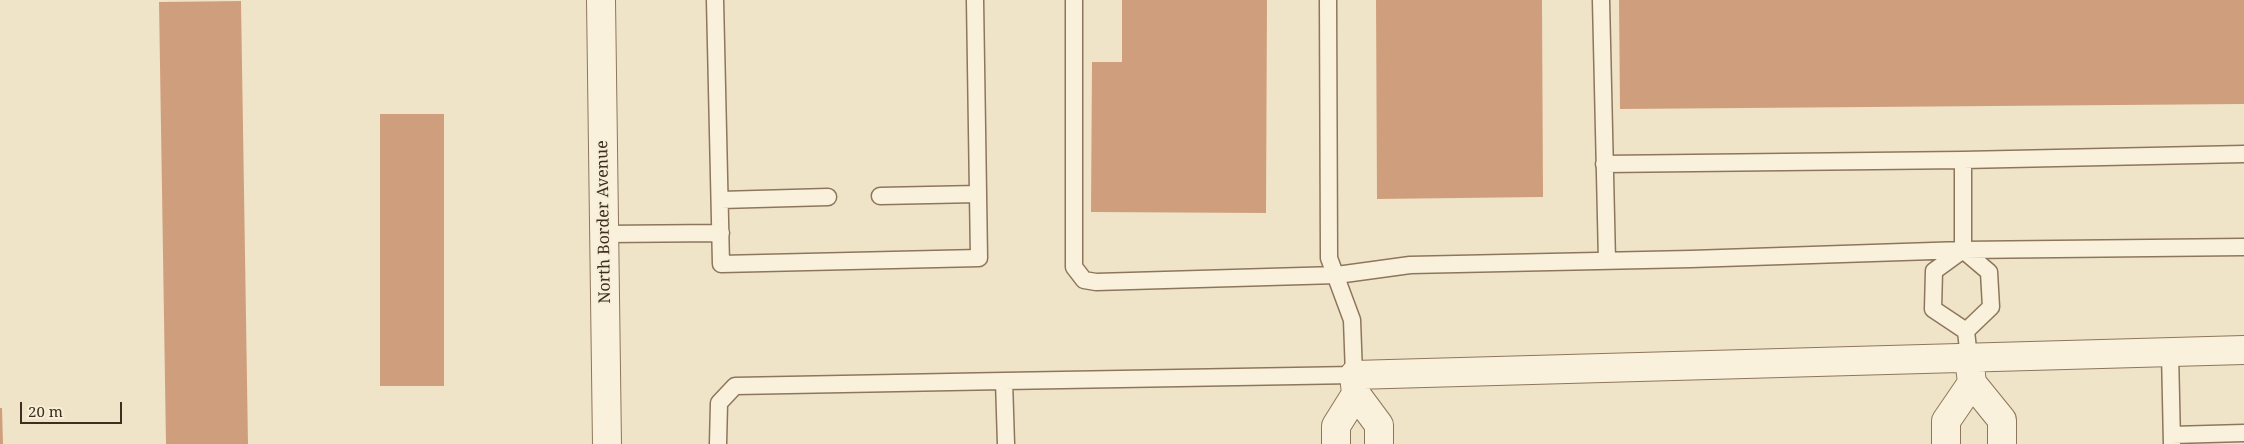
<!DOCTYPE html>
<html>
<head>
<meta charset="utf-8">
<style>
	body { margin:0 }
	#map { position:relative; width:2244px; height:444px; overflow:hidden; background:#f0e4c8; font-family:"Noto Serif",serif }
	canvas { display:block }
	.scale { position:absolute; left:20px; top:402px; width:102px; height:22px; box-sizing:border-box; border:2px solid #3d2e20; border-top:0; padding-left:6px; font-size:15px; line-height:18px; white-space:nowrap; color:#3d2e20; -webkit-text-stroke:4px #f7eed8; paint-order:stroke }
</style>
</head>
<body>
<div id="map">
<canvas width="2244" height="444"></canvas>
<div class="scale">20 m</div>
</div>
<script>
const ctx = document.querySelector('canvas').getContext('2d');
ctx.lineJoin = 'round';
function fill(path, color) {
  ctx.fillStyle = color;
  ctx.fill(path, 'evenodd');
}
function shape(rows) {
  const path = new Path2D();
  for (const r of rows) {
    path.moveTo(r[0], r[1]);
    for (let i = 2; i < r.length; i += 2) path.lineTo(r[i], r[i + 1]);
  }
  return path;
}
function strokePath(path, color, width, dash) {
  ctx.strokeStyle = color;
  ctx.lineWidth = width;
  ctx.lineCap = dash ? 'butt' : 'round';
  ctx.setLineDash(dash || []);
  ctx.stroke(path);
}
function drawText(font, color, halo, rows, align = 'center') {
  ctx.font = font + ' "Noto Serif",serif';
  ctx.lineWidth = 4;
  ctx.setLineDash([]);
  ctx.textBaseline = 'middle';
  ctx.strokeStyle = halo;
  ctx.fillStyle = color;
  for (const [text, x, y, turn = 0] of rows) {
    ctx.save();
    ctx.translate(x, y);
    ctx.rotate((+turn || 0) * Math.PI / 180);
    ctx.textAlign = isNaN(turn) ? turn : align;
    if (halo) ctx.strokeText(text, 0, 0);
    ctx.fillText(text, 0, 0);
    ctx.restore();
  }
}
const building = shape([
	[1122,0,1267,0,1266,213,1091,212,1092,62,1122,62],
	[1376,0,1542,0,1543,197,1377,199],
	[1619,0,2244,0,2244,104,1620,109],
	[241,1,248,444,166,444,159,2],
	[380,114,444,114,444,386,380,386],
	[0,408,2,408,3,444,0,444]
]);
const service = shape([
	[715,0,721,264,979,258,975,0],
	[1074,0,1074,267,1084,280,1096,282,1337,275,1410,265,1691,259,1963,250,2244,247],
	[1601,0,1607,261],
	[1963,160,1963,250],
	[1604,164,1963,160,2244,154],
	[880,196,978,194],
	[721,200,828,197],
	[604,234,721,233],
	[1963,250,1934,271,1933,309,1966,331,1969,358],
	[1963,250,1989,272,1991,307,1966,331],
	[2170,352,2172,444],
	[1004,381,1354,375,1352,320,1329,258,1328,0],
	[2172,435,2244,433],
	[718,444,719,403,735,386,1004,381,1006,444]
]);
const minor = shape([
	[1969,358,1972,383,2002,420,2002,444],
	[1336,444,1336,426,1356,394],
	[1379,444,1379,425,1356,394,1354,375,2244,350],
	[1946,444,1946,421,1972,383]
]);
const tertiary = shape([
	[601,0,607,444]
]);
const streetNames = [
	["North Border Avenue",604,222,-91]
];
fill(building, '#cf9f7d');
strokePath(service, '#8d765c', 19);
strokePath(minor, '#8d765c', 30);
strokePath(tertiary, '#8d765c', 30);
strokePath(service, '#faf1dc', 16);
strokePath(minor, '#faf1dc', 28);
strokePath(tertiary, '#faf1dc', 28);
drawText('16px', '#3d2e20', '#f7eed8', streetNames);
</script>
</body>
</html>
